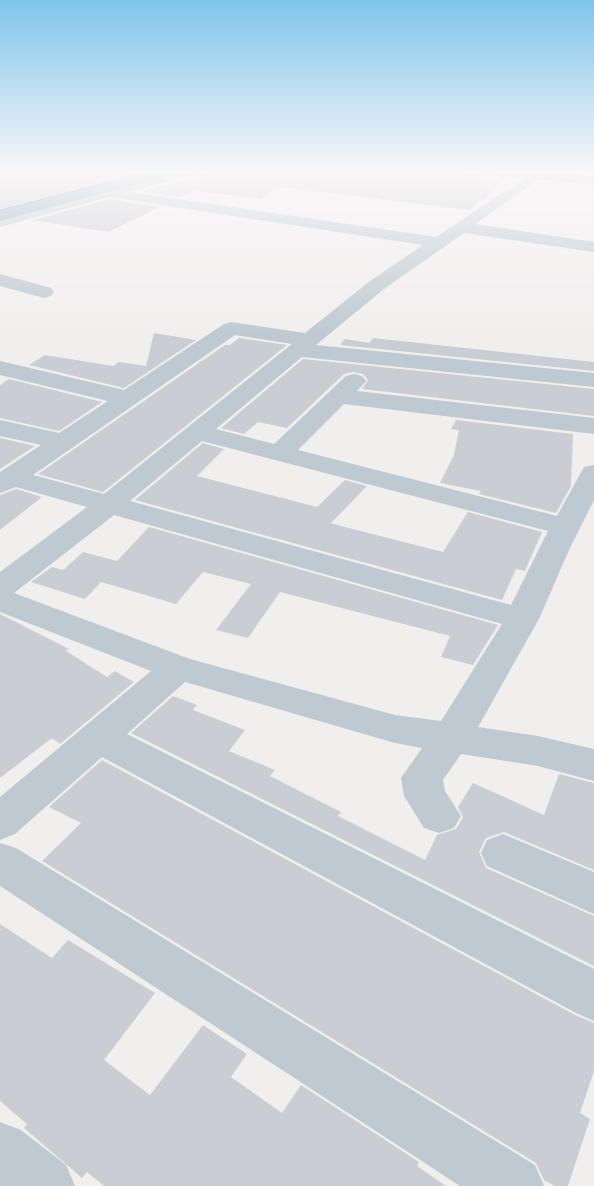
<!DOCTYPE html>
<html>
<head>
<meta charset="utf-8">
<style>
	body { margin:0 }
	canvas { display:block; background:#f1eeee }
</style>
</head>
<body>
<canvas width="594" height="1186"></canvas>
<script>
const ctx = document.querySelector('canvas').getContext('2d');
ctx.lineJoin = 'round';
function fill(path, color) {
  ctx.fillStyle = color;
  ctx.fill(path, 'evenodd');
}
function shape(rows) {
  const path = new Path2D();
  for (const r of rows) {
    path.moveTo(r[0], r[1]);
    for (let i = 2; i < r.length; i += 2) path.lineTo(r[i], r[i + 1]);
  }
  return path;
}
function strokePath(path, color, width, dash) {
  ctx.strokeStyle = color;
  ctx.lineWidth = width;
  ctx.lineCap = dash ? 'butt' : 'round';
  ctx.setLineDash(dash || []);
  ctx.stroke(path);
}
const building = shape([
	[0,170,151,170,0,209],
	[203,170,466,170,466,172,481,176,503,178,483,201,480,200,470,210,279,187,260,199,194,191,181,197,141,191,200,175],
	[109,199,160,207,108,232,33,220],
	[154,333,196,340,124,388,29,365,45,355,113,366,119,362,146,366],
	[239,338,287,345,103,492,38,474,225,345,230,345],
	[373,338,594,362,594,371,340,345,345,339,369,343],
	[303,359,594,389,594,416,362,389,368,380,363,374,353,372,344,374,287,428,258,422,244,434,221,428],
	[9,379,102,402,59,431,0,418,0,385],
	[456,420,573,434,571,486,556,513,479,494,481,491,440,483,454,455,459,430,451,429],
	[0,438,35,446,0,469],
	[203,443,224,449,197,476,317,507,345,480,367,486,331,523,341,526,443,552,468,512,542,532,525,571,516,569,502,600,135,500],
	[16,489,42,497,0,530,0,495],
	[149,527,498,625,473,665,441,657,450,636,280,592,248,638,216,630,251,584,203,572,176,604,101,582,85,599,31,582,52,567,63,570,83,552,117,561],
	[0,614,69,649,66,651,107,677,115,671,134,682,60,744,52,738,0,778],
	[173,696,197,705,193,710,245,730,229,751,275,770,270,776,341,812,338,816,425,860,437,835,456,829,463,817,458,807,473,783,544,815,559,774,594,783,594,870,504,832,486,838,479,852,486,868,594,916,594,966,131,733],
	[102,760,575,1015,594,1023,594,1071,580,1113,590,1119,568,1186,555,1186,544,1180,536,1163,42,861,81,823,49,807],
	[0,924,52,958,68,940,155,993,104,1060,150,1095,203,1025,247,1054,231,1077,282,1113,301,1085,419,1162,417,1166,446,1186,104,1186,87,1172,82,1178,24,1128,27,1124,0,1101]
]);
const minor = shape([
	[180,170,201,170,199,173,130,192,436,237,536,171,541,172,543,175,541,178,475,224,594,242,594,252,464,233,384,289,316,345,594,373,594,387,302,357,216,429,274,444,346,376,354,374,362,376,366,381,357,391,594,418,594,434,344,404,298,450,557,516,584,467,594,465,594,500,569,550,539,619,478,727,538,736,594,749,594,781,538,766,461,754,443,780,445,791,461,816,454,828,439,833,424,828,404,796,401,778,422,748,395,743,185,682,127,734,594,969,594,1021,576,1013,102,757,15,834,0,840,0,797,151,671,0,612,0,572,87,507,16,487,0,493,0,472,41,445,0,436,0,420,59,433,108,401,0,375,0,361,124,390,224,324,231,322,305,333,370,281,423,245,109,197,0,227,0,217,89,193,88,191,90,188,108,189,180,170],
	[235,335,292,344,104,494,33,475,235,335],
	[202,441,548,531,511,605,130,501,202,441],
	[114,515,502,624,441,721,395,715,190,659,14,593,114,515],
	[0,274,51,288,54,292,51,296,44,298,0,286,0,274],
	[503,834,594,872,594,914,487,866,481,853,487,840,503,834],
	[0,843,16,848,535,1165,544,1186,460,1186,0,886,0,843],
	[0,1122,21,1130,66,1165,75,1186,0,1186,0,1122]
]);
const major = shape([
	[474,170,519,170,594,177,594,185,481,174,474,170]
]);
const highway = shape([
	[158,170,179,170,177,173,0,221,0,211,158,170]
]);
fill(building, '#cacdd3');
strokePath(highway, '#6e8eac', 3);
fill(minor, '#bec9d1');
fill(major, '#acbfcf');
fill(highway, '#82a3c0');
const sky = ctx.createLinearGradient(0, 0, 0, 336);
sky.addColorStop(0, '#80c5ec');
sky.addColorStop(0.51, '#f9f7f7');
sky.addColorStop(1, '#f9f7f700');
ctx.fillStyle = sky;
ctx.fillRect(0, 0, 594, 336);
</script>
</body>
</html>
